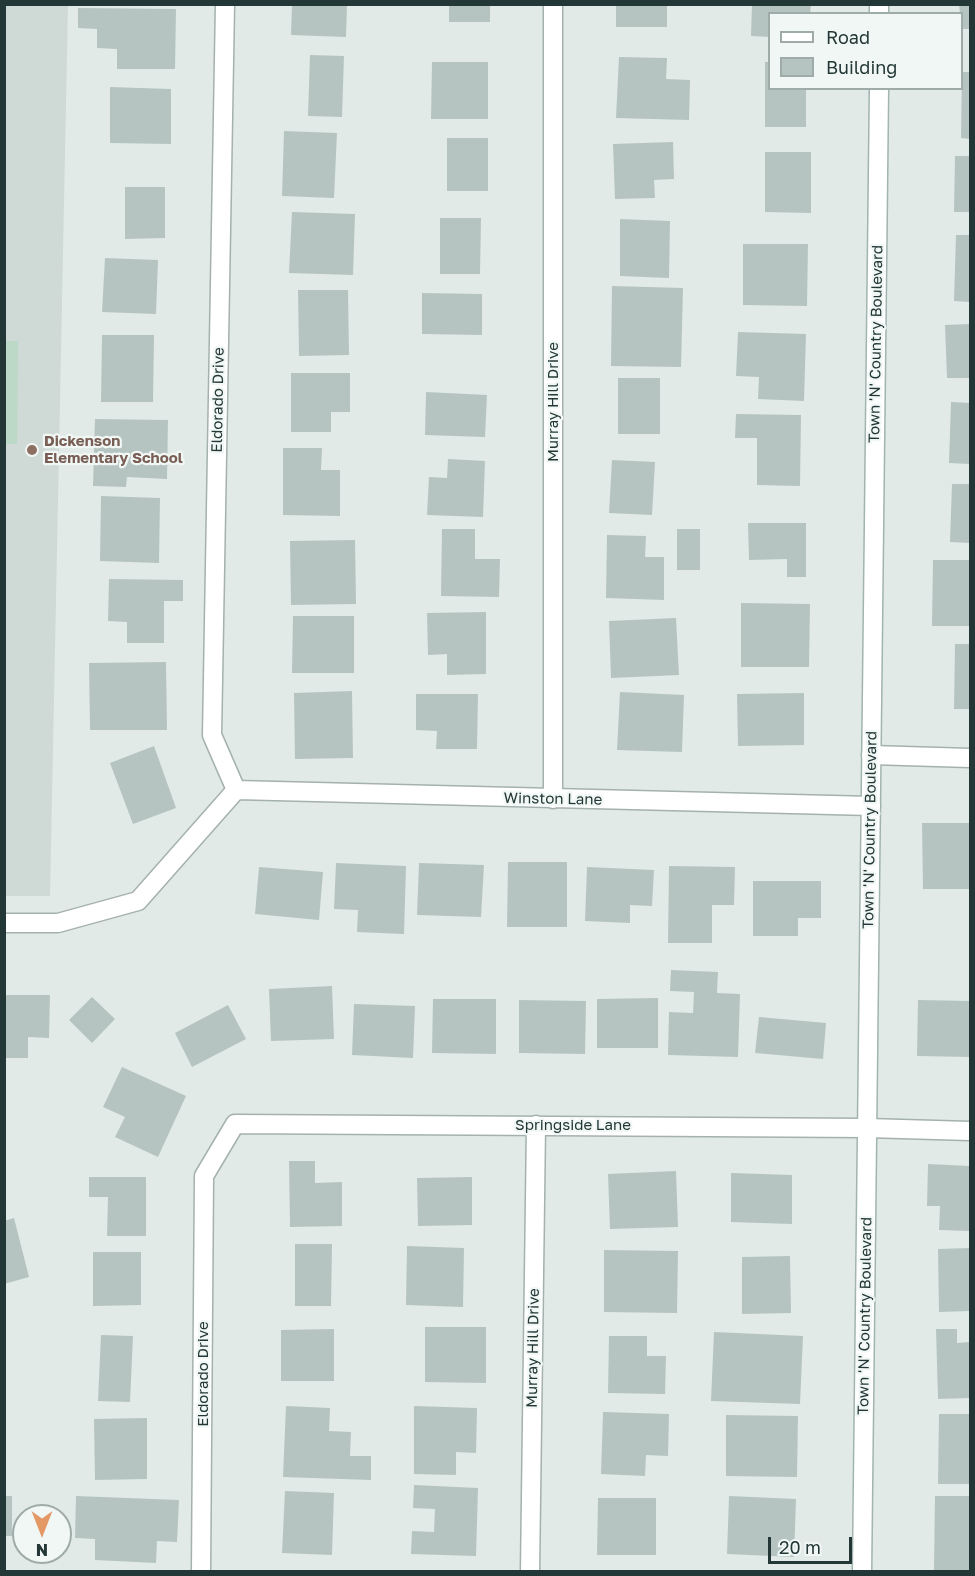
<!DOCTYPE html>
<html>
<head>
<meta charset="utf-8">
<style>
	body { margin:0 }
	#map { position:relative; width:975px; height:1576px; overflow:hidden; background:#e1eae7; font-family:"Golos Text",sans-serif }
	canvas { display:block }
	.frame { position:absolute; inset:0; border:6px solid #233836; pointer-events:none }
	.legend { position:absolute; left:768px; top:12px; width:195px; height:78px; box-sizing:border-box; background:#f1f7f5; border:2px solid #9faba9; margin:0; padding:8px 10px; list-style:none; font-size:18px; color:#233836 }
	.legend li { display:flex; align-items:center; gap:12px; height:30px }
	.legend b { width:30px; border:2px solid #9faba9 }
	.north { position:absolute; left:12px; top:1504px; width:60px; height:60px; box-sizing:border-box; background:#f1f7f5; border:2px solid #9faba9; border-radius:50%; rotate:180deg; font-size:16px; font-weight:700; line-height:24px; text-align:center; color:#233836 }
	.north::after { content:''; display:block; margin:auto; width:21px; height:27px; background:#e39866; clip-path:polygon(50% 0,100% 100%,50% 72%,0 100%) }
	.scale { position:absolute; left:768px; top:1537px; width:84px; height:27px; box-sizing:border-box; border:3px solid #233836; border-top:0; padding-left:8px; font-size:18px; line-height:21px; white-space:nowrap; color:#233836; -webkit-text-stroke:4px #f1f7f5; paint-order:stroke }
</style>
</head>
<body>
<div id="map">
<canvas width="975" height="1576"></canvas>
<div class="frame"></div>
<ul class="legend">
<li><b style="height:8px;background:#fff"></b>Road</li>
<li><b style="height:16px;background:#b6c4c1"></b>Building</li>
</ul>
<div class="north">N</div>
<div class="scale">20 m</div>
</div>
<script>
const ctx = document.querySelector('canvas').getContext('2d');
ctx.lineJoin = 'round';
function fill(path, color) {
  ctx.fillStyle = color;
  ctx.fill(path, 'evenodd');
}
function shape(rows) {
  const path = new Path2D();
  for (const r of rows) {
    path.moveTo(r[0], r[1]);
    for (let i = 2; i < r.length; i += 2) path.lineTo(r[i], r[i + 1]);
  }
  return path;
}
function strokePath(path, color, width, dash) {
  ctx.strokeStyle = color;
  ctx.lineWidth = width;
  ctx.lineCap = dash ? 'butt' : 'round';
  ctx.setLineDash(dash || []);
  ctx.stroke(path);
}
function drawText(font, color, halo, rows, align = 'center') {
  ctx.font = font + ' "Golos Text",sans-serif';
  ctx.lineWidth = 4.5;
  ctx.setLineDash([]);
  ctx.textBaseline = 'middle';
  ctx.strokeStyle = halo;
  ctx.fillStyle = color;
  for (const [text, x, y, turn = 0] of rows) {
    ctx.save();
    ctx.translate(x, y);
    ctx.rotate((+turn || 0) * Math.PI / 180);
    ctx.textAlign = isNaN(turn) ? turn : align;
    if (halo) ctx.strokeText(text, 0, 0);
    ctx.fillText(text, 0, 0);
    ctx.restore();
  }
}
const built = shape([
	[5,5,68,5,50,896,5,896]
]);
const green = shape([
	[5,341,18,341,17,444,5,444]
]);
const building = shape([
	[292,4,347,4,346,37,291,35],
	[616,4,667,4,667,27,616,27],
	[752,4,811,4,810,14,770,14,770,37,751,36],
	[449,5,490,5,490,22,449,22],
	[959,5,970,5,970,29,962,29],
	[78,8,176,9,175,69,117,69,117,49,97,48,97,29,78,28],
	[310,55,344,56,342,117,308,116],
	[619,57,667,58,666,79,690,80,689,120,616,118],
	[432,62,488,62,488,119,431,119],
	[765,62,770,62,770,88,806,88,806,127,765,127],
	[962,72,970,72,970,139,961,138],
	[110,87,171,89,171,144,110,143],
	[284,131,337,133,334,198,282,196],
	[447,138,488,138,488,191,447,191],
	[673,142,674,179,654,180,655,198,615,199,613,144],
	[765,152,811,152,811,213,765,212],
	[955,156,970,156,970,212,954,212],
	[125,187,165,187,165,238,125,239],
	[292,212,355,214,353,275,289,273],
	[440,218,481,218,480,274,440,274],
	[620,219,670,221,669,278,620,276],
	[956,235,970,235,970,302,954,301],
	[743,244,808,244,807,306,743,305],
	[105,258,158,260,156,314,102,312],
	[612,286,683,288,681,367,611,366],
	[298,290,348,290,349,355,299,356],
	[422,293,482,294,482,335,422,334],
	[970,324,970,378,947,378,945,325],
	[738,332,806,334,804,401,758,399,759,377,736,376],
	[102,335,154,335,153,402,101,402],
	[291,373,350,373,350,412,331,412,331,432,291,432],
	[618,378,660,378,660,434,618,434],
	[426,392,487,395,485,437,425,435],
	[951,402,970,403,970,464,949,463],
	[736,414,801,415,800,486,757,485,757,438,735,438],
	[95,419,168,420,167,479,127,477,126,487,93,486],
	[283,448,322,448,321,470,340,470,340,516,283,515],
	[448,459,485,461,483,517,427,515,429,477,447,478],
	[612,460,655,462,652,515,609,513],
	[952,484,970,484,970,543,950,542],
	[101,496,160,498,159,563,100,561],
	[748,523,806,523,806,577,787,577,787,559,749,560],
	[442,529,475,529,475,559,500,559,499,597,441,596],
	[677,529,700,529,700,570,677,570],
	[607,535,646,536,645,557,664,557,664,600,606,598],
	[355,540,356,604,291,605,290,541],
	[933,560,970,560,970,626,932,626],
	[109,579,183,580,183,601,164,601,164,643,127,643,127,622,108,621],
	[741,603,810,604,809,667,741,667],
	[486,612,486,674,447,675,447,654,428,655,427,613],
	[293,616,354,616,354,673,292,673],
	[676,618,679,675,611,678,609,621],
	[955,644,970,644,970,709,954,709],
	[166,662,167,730,90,730,89,663],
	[352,691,353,758,295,759,294,693],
	[620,692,684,695,682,752,617,750],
	[804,693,804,745,738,746,737,694],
	[416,694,478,694,477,749,436,749,437,731,416,730],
	[154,746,176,808,133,824,110,763],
	[922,823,970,823,970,889,923,889],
	[508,862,567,862,567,927,507,927],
	[336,863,406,866,404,934,357,932,358,910,334,909],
	[419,863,484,865,481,917,417,915],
	[669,866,735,867,734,905,712,905,712,943,668,943],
	[259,867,323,872,319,920,255,914],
	[587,867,654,870,652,906,630,905,630,923,585,921],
	[753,881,821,881,821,918,798,918,798,936,753,936],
	[671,970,718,972,717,993,740,994,738,1057,668,1055,669,1012,693,1013,694,992,670,991],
	[332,986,334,1039,271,1041,269,989],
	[4,995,50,995,49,1038,28,1037,28,1058,4,1058],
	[92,997,115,1019,92,1043,69,1020],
	[658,998,658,1048,597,1048,597,999],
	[433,999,496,999,496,1054,432,1053],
	[519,1000,586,1001,585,1054,519,1053],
	[918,1000,970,1001,970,1057,917,1056],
	[354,1004,415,1006,413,1058,352,1055],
	[228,1005,246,1039,192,1067,175,1033],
	[759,1017,826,1023,823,1059,755,1053],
	[122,1067,186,1096,158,1157,115,1137,125,1117,103,1107],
	[289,1161,315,1161,315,1183,342,1182,342,1226,290,1227],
	[928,1164,970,1166,970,1231,939,1230,940,1206,927,1206],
	[676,1171,678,1227,610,1229,608,1174],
	[731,1173,792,1175,792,1224,731,1222],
	[89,1177,146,1177,146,1236,107,1236,108,1197,89,1197],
	[472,1177,472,1225,418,1226,417,1178],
	[14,1218,29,1277,4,1284,4,1221],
	[295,1244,332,1244,331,1306,295,1306],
	[407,1246,464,1248,463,1307,406,1305],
	[970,1248,970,1311,939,1312,938,1249],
	[604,1250,678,1251,677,1313,604,1312],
	[93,1252,141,1252,141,1305,93,1306],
	[790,1256,791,1313,742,1314,742,1257],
	[425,1327,486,1327,486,1383,425,1382],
	[334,1329,334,1381,281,1381,281,1330],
	[936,1329,957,1329,957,1343,970,1342,970,1398,938,1399],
	[714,1332,803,1336,800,1404,711,1401],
	[101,1335,133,1336,130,1402,98,1401],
	[609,1336,647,1336,647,1356,666,1356,665,1394,608,1393],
	[286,1406,330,1408,329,1431,351,1432,350,1456,371,1456,371,1480,283,1477],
	[414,1406,477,1408,476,1453,456,1452,456,1475,414,1474],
	[603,1412,669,1414,668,1456,646,1455,645,1476,601,1474],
	[939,1414,970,1414,970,1484,938,1484],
	[726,1415,798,1416,797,1477,726,1476],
	[147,1418,147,1479,95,1480,94,1419],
	[414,1485,478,1488,476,1556,411,1554,412,1531,434,1532,435,1509,413,1508],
	[285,1491,334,1493,332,1555,282,1553],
	[4,1496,12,1496,12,1536,4,1536],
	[76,1496,179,1500,177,1542,157,1541,156,1563,95,1560,95,1539,75,1538],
	[729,1496,796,1499,794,1557,727,1554],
	[935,1496,970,1496,970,1570,934,1570],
	[598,1498,656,1498,656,1555,597,1555]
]);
const street = shape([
	[225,4,212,735,236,790],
	[871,755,970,758],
	[236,790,871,806],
	[553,799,553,4],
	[4,923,58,923,138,901,236,790],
	[201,1572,204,1176,235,1124,867,1128,970,1131],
	[530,1572,536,1125]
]);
const secondary = shape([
	[879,14,879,4],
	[862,1572,879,88]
]);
const markers = [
	[32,450,6,"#8d6e63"]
];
const streetNames = [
	["Town 'N' Country Boulevard",876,344,-89],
	["Eldorado Drive",218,400,-89],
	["Murray Hill Drive",553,402,-90],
	["Winston Lane",553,799,1],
	["Town 'N' Country Boulevard",870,830,-89],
	["Springside Lane",573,1125],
	["Town 'N' Country Boulevard",865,1316,-89],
	["Murray Hill Drive",533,1348,-89],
	["Eldorado Drive",203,1374,-90]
];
const educationNames = [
	["Dickenson",44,441],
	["Elementary School",44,458]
];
fill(built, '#cfd9d6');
fill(green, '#bcd9c8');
fill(building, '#b6c4c1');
strokePath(street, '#a4b1ae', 21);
strokePath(secondary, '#a1b4b0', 21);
strokePath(street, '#fff', 18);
strokePath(secondary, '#fff', 18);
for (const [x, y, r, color] of markers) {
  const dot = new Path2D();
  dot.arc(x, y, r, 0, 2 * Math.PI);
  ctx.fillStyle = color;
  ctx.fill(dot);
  strokePath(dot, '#f1f7f5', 2);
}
drawText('15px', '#233836', '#f1f7f5', streetNames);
drawText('bold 15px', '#785e54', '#f1f7f5', educationNames, 'left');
</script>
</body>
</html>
